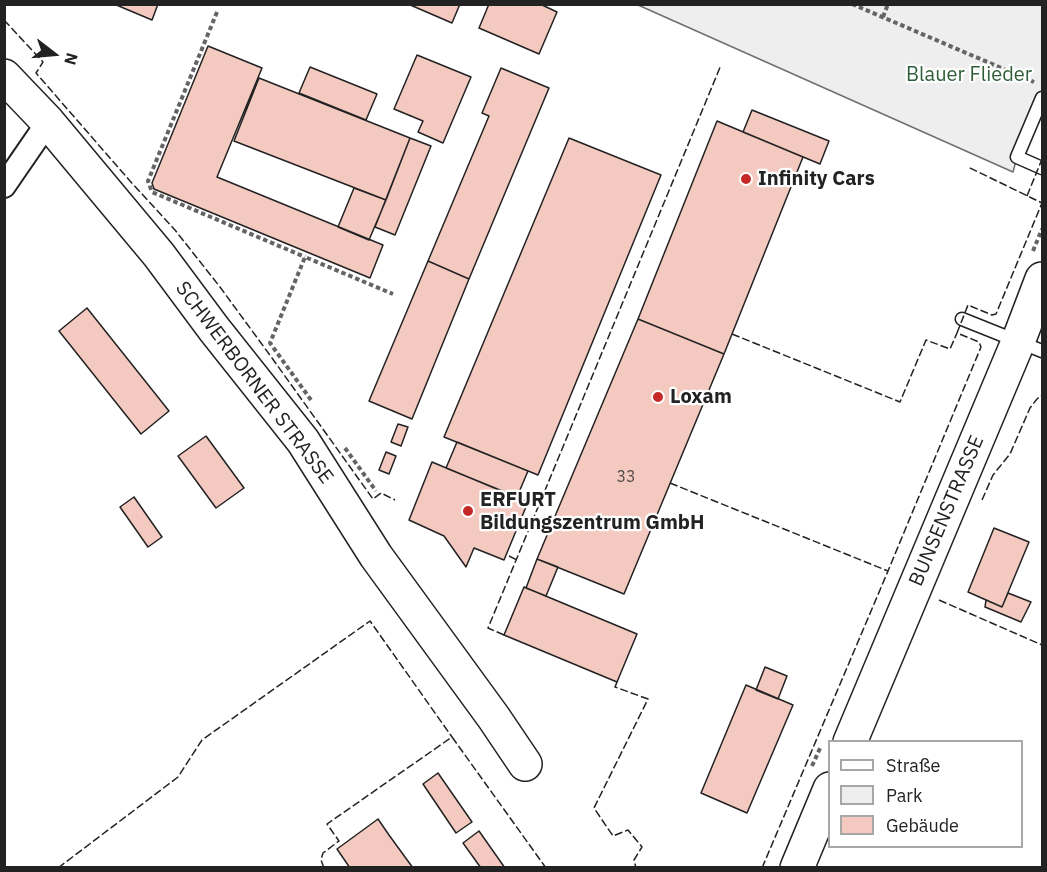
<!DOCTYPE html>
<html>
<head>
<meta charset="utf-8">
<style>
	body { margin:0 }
	#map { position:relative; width:1047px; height:872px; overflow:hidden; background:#fff; font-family:"IBM Plex Sans",sans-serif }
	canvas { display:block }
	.frame { position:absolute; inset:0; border:6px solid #222; pointer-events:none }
	.legend { position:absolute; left:828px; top:740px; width:195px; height:108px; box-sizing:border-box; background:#fff; border:2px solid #a7a7a7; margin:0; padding:8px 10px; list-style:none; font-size:18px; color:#222 }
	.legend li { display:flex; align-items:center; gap:12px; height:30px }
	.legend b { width:30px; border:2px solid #a7a7a7 }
	.north { position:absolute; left:24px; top:24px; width:60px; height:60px; -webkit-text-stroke:4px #fff; paint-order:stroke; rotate:106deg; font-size:16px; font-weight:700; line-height:24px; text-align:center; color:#222 }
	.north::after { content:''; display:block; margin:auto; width:21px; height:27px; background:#222; clip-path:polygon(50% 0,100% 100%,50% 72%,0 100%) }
</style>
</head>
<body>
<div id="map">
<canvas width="1047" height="872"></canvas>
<div class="frame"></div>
<ul class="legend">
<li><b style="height:8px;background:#fff"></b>Straße</li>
<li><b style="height:16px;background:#eee"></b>Park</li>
<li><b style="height:16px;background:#f3c9c0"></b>Gebäude</li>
</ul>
<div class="north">N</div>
</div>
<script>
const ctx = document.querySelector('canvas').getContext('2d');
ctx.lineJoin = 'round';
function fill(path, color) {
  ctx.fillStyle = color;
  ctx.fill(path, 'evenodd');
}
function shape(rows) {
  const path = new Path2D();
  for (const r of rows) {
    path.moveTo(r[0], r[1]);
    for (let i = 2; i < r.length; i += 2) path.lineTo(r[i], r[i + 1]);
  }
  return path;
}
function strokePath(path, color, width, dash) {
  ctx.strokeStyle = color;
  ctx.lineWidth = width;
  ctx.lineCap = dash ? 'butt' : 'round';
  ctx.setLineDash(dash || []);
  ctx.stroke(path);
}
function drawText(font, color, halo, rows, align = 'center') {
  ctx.font = font + ' "IBM Plex Sans",sans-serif';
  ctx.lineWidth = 4.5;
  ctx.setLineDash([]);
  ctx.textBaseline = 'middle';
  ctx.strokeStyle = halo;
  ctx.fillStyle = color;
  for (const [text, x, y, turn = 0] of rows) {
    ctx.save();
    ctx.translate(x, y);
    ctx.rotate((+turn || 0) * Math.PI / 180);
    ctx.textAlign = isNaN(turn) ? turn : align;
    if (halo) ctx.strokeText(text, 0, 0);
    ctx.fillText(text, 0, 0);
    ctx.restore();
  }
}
const green = shape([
	[638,5,1042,5,1042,98,1017,157,1013,172,638,5]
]);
const building = shape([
	[114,4,158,4,152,20,114,4],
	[408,4,460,4,452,23,408,4],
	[489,4,540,4,557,12,539,54,479,28,489,4],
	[208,46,262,68,217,177,383,245,370,278,154,189,152,183,208,46],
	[417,55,471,77,443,143,418,132,423,121,394,109,417,55],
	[310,67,377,94,366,120,299,93,310,67],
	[501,68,549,88,469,279,428,261,489,116,482,113,501,68],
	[259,78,410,138,386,200,234,141,259,78],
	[752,110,829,141,820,164,743,132,752,110],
	[717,121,803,157,724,354,638,319,717,121],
	[410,138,431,146,395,235,375,227,410,138],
	[569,138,661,175,538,475,444,437,569,138],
	[354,188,386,200,369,240,338,227,354,188],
	[428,261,469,279,412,419,369,401,428,261],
	[87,308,169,411,141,434,59,331,87,308],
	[638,319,724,354,624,594,537,559,638,319],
	[398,424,408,427,401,446,391,442,398,424],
	[206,436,244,488,216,508,178,456,206,436],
	[457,442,528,471,517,497,446,468,457,442],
	[386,452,396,456,389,474,379,470,386,452],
	[432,462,528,502,504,560,474,548,466,567,444,536,409,520,432,462],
	[134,497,162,537,148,547,120,507,134,497],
	[994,528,1029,542,1002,607,968,592,994,528],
	[537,559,558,567,546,596,526,588,537,559],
	[524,587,637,634,617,682,504,635,524,587],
	[1008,593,1031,602,1021,622,985,607,986,600,1002,607,1008,593],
	[765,667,787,676,778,699,756,690,765,667],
	[746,685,793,705,747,813,701,793,746,685],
	[438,773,472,822,456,833,423,784,438,773],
	[378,819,389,835,413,868,350,868,337,849,378,819],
	[479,831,505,868,481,868,463,843,479,831]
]);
const path = shape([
	[852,4,1034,82],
	[217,12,148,181,152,192,305,257],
	[883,17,888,4],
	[1033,251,1042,229],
	[311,400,270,343,305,257,393,294],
	[345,448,376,491],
	[812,766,821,746]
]);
const lane = shape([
	[1042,98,1017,157,1042,168],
	[962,319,1042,351]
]);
const street = shape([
	[4,186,48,122]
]);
const secondary = shape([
	[4,76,48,122,159,255,214,329,303,441,376,556,494,718,525,764],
	[850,742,1018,342,1042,279],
	[797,868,830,789]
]);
const fence = shape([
	[4,20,43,62,36,73,130,181,175,230,220,287,272,358,373,499,381,493,395,500],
	[1027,196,1042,159],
	[732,334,900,402,926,340,950,349,957,333],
	[670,483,888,571],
	[982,500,993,475,1010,454,1030,408,1037,399,1042,395],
	[509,556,517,560],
	[939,600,1042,645],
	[504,635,488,628,721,65],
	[617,682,615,687,648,699,594,808,613,836,628,830,642,847,634,860,636,868],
	[58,868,178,777,202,740,370,621,452,737],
	[324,868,321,860,323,853,339,841,327,824,452,737,546,868],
	[762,868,888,571,981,347,979,342,957,333,968,305,992,315,996,314,1042,203,968,167]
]);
const markers = [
	[746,179,6,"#c62828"],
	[658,397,6,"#c62828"],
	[468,511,6,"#c62828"]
];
const numberNames = [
	["33",626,477]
];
const parkNames = [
	["Blauer Flieder",969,75]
];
const poiNames = [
	["Infinity Cars",758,179],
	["Loxam",670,397],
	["ERFURT",480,500],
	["Bildungszentrum GmbH",480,523]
];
const streetNames = [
	["SCHWERBORNER STRASSE",254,383,53],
	["BUNSENSTRASSE",947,511,-67]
];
fill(green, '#eee');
strokePath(green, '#6f6f6f', 1.5);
fill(building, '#f3c9c0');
strokePath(building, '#222', 1.5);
strokePath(lane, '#222', 15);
strokePath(street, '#222', 26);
strokePath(secondary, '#222', 36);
strokePath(path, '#646464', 4, [4.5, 3]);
strokePath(lane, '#fff', 12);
strokePath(street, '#fff', 22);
strokePath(secondary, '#fff', 33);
strokePath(fence, '#222', 1.5, [8, 3]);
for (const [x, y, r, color] of markers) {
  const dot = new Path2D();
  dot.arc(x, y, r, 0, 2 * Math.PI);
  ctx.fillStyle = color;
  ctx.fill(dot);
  strokePath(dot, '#fff', 2);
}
drawText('16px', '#564c4a', null, numberNames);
drawText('20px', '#2f5e38', '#fff', parkNames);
drawText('bold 20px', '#222', '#fff', poiNames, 'left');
drawText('20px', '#222', '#fff', streetNames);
</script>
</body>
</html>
